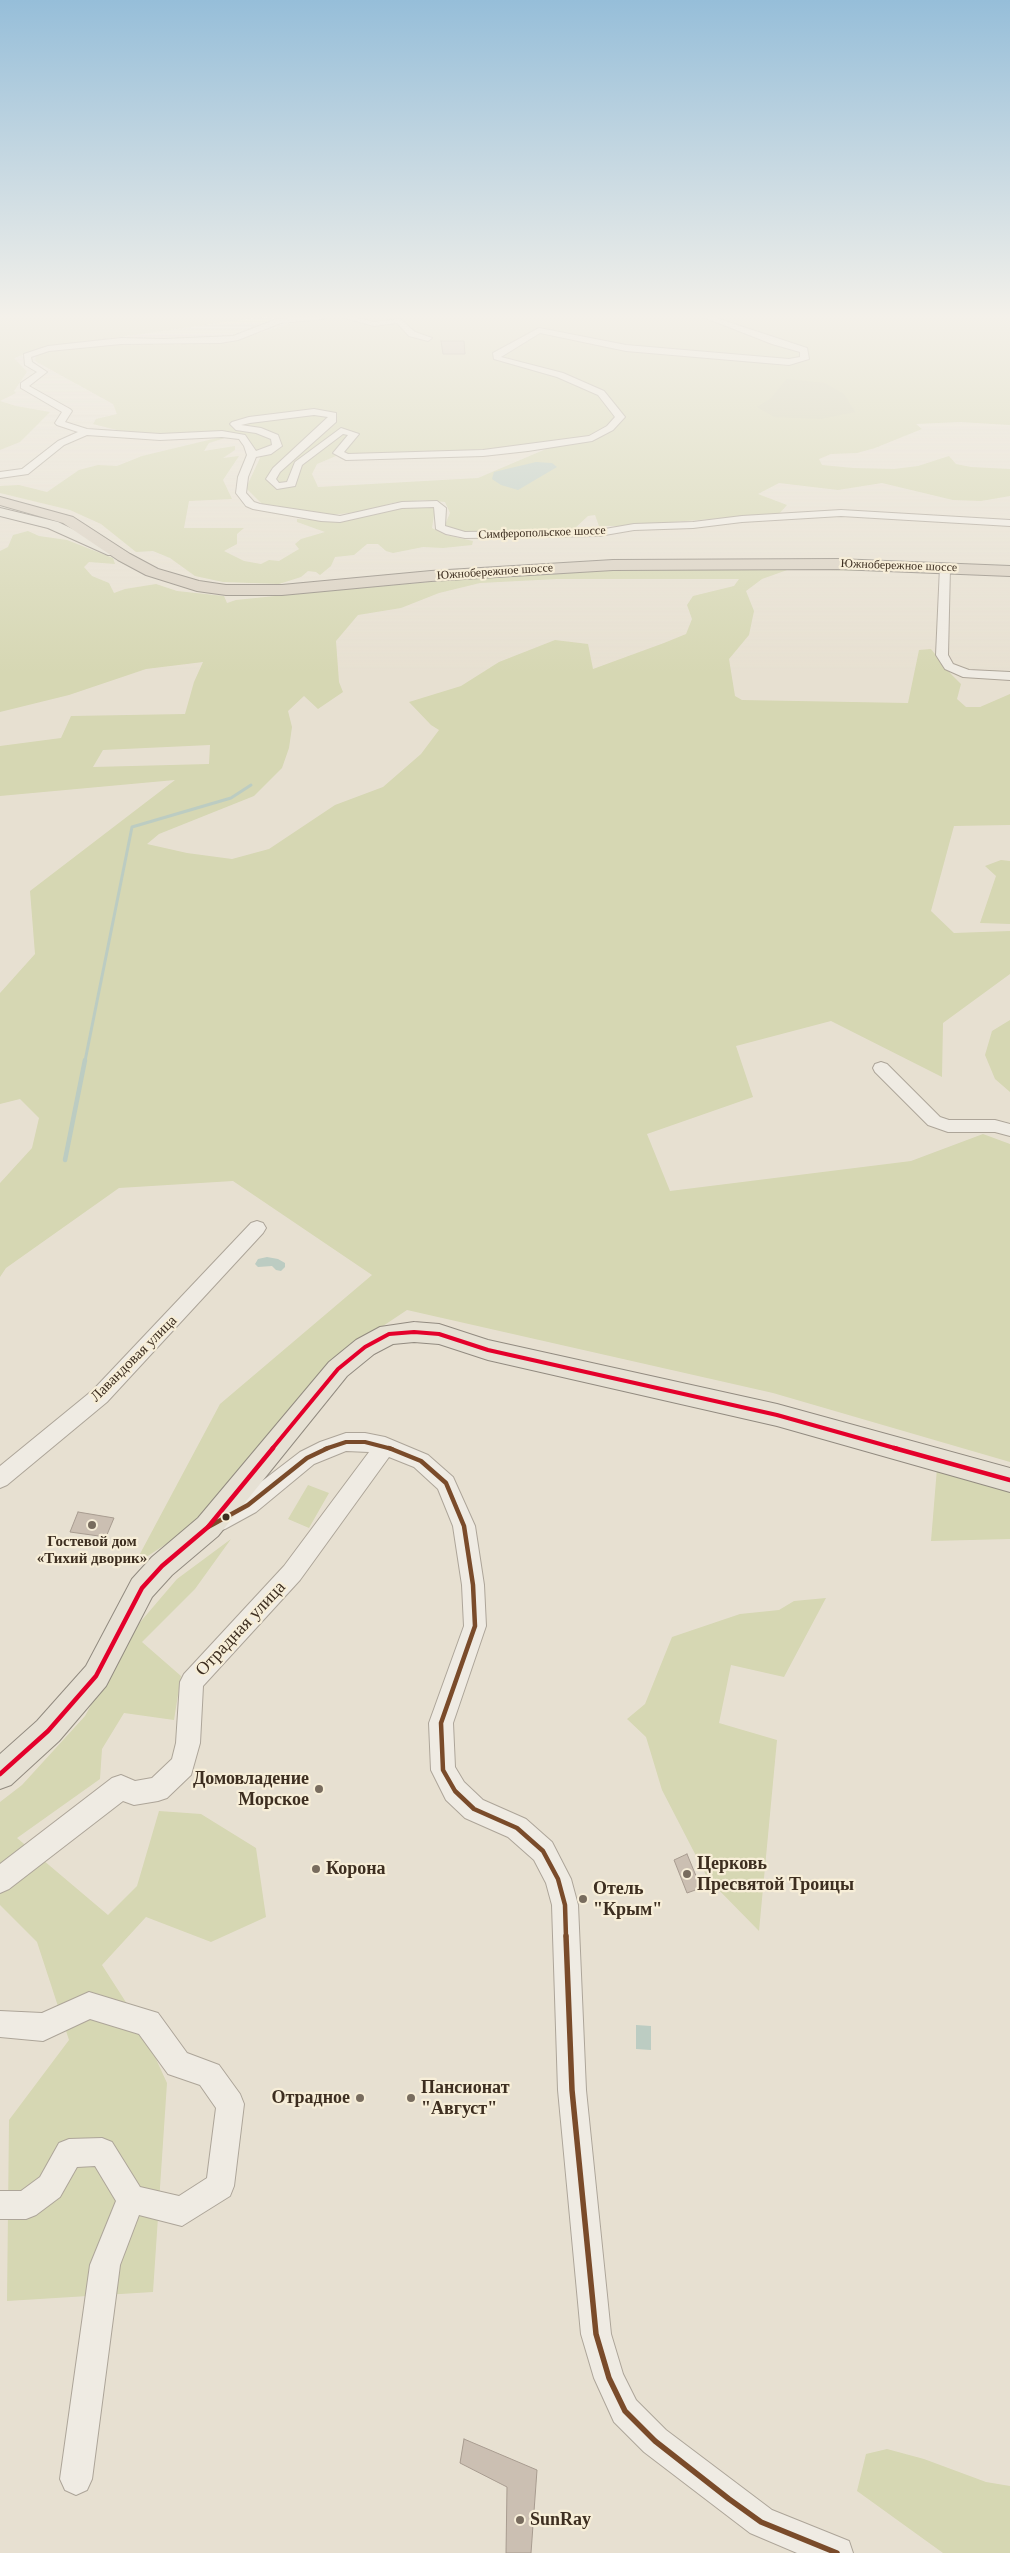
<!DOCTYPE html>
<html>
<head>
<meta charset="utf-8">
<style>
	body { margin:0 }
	canvas { display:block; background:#e7e0d1 }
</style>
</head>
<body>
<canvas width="1010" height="2553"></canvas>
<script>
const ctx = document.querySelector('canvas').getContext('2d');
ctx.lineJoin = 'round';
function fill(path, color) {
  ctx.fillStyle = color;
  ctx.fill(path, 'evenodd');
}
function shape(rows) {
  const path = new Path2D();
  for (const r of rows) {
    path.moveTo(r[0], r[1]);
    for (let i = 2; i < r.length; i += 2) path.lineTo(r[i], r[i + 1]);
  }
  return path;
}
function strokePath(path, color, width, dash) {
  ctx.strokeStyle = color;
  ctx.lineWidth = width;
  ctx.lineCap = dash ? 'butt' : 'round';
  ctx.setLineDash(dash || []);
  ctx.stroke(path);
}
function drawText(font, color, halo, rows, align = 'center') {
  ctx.font = font + ' "Times New Roman",serif';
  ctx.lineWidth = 4.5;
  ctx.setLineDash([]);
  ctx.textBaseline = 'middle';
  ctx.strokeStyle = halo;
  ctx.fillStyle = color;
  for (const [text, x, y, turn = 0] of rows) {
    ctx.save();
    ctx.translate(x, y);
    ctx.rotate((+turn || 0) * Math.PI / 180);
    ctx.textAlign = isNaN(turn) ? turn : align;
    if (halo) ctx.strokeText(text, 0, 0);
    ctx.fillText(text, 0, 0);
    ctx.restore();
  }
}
const green = shape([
	[0,317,262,317,41,348,14,358,27,372,14,391,16,393,0,401,16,406,50,412,20,442,0,450],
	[267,317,1010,317,1010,425,960,422,916,424,922,429,875,448,857,453,831,454,819,459,822,465,853,468,894,469,918,466,949,456,956,464,971,467,1010,469,1010,496,981,501,953,500,882,483,838,490,779,483,758,494,787,505,779,514,619,526,599,526,595,515,588,516,573,530,482,533,457,531,445,525,450,513,445,502,423,500,392,503,367,511,322,516,264,506,246,488,260,458,255,448,245,435,224,431,160,435,121,431,93,424,96,419,117,414,113,404,35,361,36,355,51,350,106,345,212,344,242,338,293,323],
	[553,446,478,478,318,487,312,474,317,464,336,456],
	[221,437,225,438,209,443,204,451,235,446,235,450,223,458,239,456,223,480,232,499,189,501,184,528,244,528,237,534,237,544,224,551,244,561,261,564,269,560,279,561,299,549,295,544,301,539,325,532,297,522,297,519,342,522,405,506,427,505,435,509,432,528,446,535,473,541,472,545,443,548,423,547,393,553,386,551,378,544,367,544,354,555,335,557,331,566,320,575,316,572,308,571,301,577,279,584,223,582,195,576,170,558,153,551,136,552,101,524,70,510,0,493,0,486,19,485,47,492,79,470,98,465,117,466,142,456],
	[28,531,39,536,67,540,113,558,115,564,89,562,84,567,92,576,109,583,114,593,125,589,156,584,177,591,224,596,227,603,236,600,314,592,592,568,891,569,905,572,790,569,762,579,746,591,754,611,749,635,729,659,735,696,742,700,908,703,919,650,931,649,951,674,961,684,957,699,966,707,980,707,1010,694,1010,825,954,826,931,911,954,933,1010,931,1010,974,943,1023,942,1077,831,1021,736,1046,753,1097,647,1134,670,1191,911,1161,983,1134,1010,1144,1010,1462,773,1393,407,1310,347,1350,215,1512,134,1565,220,1404,372,1275,233,1181,119,1188,6,1268,0,1277,0,1183,32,1148,39,1118,20,1099,0,1104,0,993,35,954,30,891,175,780,0,796,0,746,61,738,71,716,185,714,194,682,203,662,146,669,69,695,0,712,0,551,8,547,13,535],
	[557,579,739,579,734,586,693,596,687,605,692,619,686,634,664,643,593,669,588,644,555,640,499,662,461,686,409,702,431,725,439,730,421,754,383,787,335,805,269,849,232,859,187,853,147,844,159,834,254,796,282,768,289,748,292,727,288,711,304,696,318,709,343,692,339,682,336,641,358,615,401,608,439,593,480,583],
	[210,745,209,764,93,767,103,750],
	[1001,860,1010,861,1010,924,980,923,996,876,985,866],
	[1010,1020,1010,1092,995,1079,985,1055,992,1031],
	[937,1468,1010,1486,1010,1539,931,1541],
	[308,1485,329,1493,309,1528,288,1519],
	[231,1539,195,1589,142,1642,181,1676,174,1720,124,1713,102,1749,100,1779,17,1838,108,1915,137,1886,159,1811,201,1814,256,1848,266,1917,211,1942,146,1917,102,1965,140,2024,167,2083,153,2292,7,2301,9,2120,69,2040,37,1942,0,1905,0,1802,22,1785,85,1716,130,1634,177,1579],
	[826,1598,784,1677,731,1665,719,1723,777,1740,759,1931,708,1879,662,1790,646,1737,627,1719,645,1704,672,1637,740,1614,779,1610,794,1601],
	[887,2449,924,2459,986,2482,1010,2486,1010,2553,943,2553,857,2491,866,2454]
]);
const cemetery = shape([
	[787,379,825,383,844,394,855,412,821,419,774,417,757,407,771,398]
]);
const water = shape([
	[536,462,552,463,557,467,518,490,501,485,492,479,494,472],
	[267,1257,278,1259,285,1263,285,1267,281,1271,276,1270,272,1266,258,1267,255,1264,258,1259],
	[636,2025,651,2026,651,2050,636,2049]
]);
const streamFar1 = shape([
	[85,1061,132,827,231,798,251,785]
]);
const stream = shape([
	[65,1160,85,1060]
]);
const building = shape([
	[441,341,464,341,465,354,443,354,441,341],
	[78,1512,114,1518,106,1537,70,1532,78,1512],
	[687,1854,701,1888,687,1893,674,1860,687,1854],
	[464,2439,537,2470,531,2553,506,2553,507,2487,460,2463,464,2439]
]);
const minor = shape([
	[301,317,326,317,322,319,281,323,238,340,220,343,121,344,49,351,31,357,32,362,47,372,29,386,70,409,72,411,65,422,87,429,160,434,222,431,245,435,256,451,272,445,271,439,256,433,236,430,230,424,232,422,249,417,314,409,336,413,336,422,280,472,276,479,279,483,287,482,295,462,341,428,359,434,344,452,348,454,483,450,589,436,607,426,615,417,598,395,557,377,494,359,493,353,539,328,626,345,789,359,800,357,800,352,772,344,703,317,713,317,807,348,809,359,789,365,626,351,540,333,501,357,563,373,604,391,625,417,613,430,592,441,528,451,483,456,346,460,333,453,348,435,343,434,302,465,295,486,277,489,266,479,273,468,328,417,314,415,250,423,241,425,261,428,278,435,282,446,271,454,256,457,248,477,246,493,254,502,260,504,340,516,402,502,437,501,446,508,445,526,465,532,599,530,634,524,693,522,742,516,841,510,1010,520,1010,526,841,516,742,522,693,528,634,530,599,536,465,538,446,534,436,529,434,507,402,508,340,522,321,521,253,509,246,506,236,493,238,477,247,455,244,446,239,439,222,437,160,440,87,435,64,445,28,474,0,478,0,472,22,469,58,441,78,432,57,425,55,423,62,412,21,388,21,383,37,372,25,365,24,354,48,346,121,338,164,339,233,336,277,319,301,317],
	[341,317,353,317,374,322,400,319,415,332,432,338,428,341,409,336,397,323,374,326,341,317],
	[945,564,950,567,948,655,953,664,969,670,1010,672,1010,680,963,677,945,669,936,655,940,567,945,564],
	[881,1062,887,1064,940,1117,949,1120,995,1120,1010,1124,1010,1136,995,1132,948,1132,928,1125,875,1072,873,1068,875,1064,881,1062],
	[257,1221,263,1223,266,1228,263,1233,107,1402,7,1485,0,1488,0,1466,93,1390,251,1223,257,1221],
	[346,1433,365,1433,385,1437,428,1455,453,1477,475,1526,484,1585,486,1626,453,1723,455,1767,464,1782,483,1800,526,1819,552,1842,571,1879,578,1905,586,2090,611,2334,623,2374,636,2400,666,2430,772,2510,849,2541,853,2553,797,2553,750,2533,644,2452,614,2422,594,2378,581,2334,558,2090,552,1905,546,1883,534,1860,508,1837,465,1818,446,1800,431,1770,429,1723,464,1626,462,1585,453,1526,438,1489,414,1467,389,1457,300,1580,203,1686,200,1743,191,1775,167,1798,158,1801,134,1805,123,1801,9,1889,0,1893,0,1864,112,1778,121,1775,135,1781,152,1778,172,1759,176,1743,180,1682,184,1674,284,1566,369,1452,346,1451,314,1464,256,1512,225,1529,217,1532,209,1529,206,1522,209,1515,240,1498,300,1452,320,1442,346,1433],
	[89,1992,158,2013,187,2053,219,2065,240,2094,244,2104,234,2186,230,2196,182,2226,139,2215,120,2265,92,2479,87,2490,76,2495,65,2490,60,2479,90,2265,116,2201,95,2166,77,2167,60,2197,36,2215,26,2219,0,2219,0,2191,21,2191,40,2177,59,2143,69,2139,102,2138,112,2142,140,2187,179,2196,207,2178,216,2108,200,2085,168,2074,139,2034,90,2019,43,2041,0,2037,0,2011,42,2013,89,1992]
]);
const major = shape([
	[0,508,58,522,120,552,118,555,108,555,48,528,0,516,0,508],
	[414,1322,439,1324,488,1340,777,1404,1010,1468,1010,1492,777,1426,488,1360,439,1344,414,1342,393,1344,374,1354,347,1376,218,1536,172,1575,152,1597,106,1686,59,1741,11,1785,0,1789,0,1754,37,1721,86,1666,132,1579,152,1557,198,1518,329,1362,356,1340,380,1327,414,1322]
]);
const highway = shape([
	[0,497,73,517,130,554,158,569,199,581,226,585,282,585,431,571,613,560,837,559,1010,566,1010,576,837,569,613,570,431,581,282,595,226,595,197,591,146,575,118,560,63,523,0,505,0,497]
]);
const bus1Far2 = shape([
	[325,1449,346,1442,365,1442,392,1449]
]);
const bus1Far1 = shape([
	[389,1448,421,1461,446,1483,464,1526,473,1585,475,1626,441,1723,443,1770,455,1791,474,1809,517,1828,543,1851,558,1879,565,1905,566,1937],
	[208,1527,248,1505,307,1458,328,1448]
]);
const bus1 = shape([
	[566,1936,572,2090,596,2334,609,2378,625,2411,655,2441,729,2499,761,2522,837,2553]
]);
const bus2Far1 = shape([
	[272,1449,338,1369,365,1347,389,1334,414,1332,439,1334,488,1350,777,1415,898,1449]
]);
const bus2 = shape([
	[894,1448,1010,1480],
	[0,1774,48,1731,96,1676,142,1588,162,1566,208,1527,273,1448]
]);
const markers = [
	[226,1517,4.5,"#3d2e20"],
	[92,1525,5,"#786c5e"],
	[319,1789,5,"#786c5e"],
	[316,1869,5,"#786c5e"],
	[687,1874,5,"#786c5e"],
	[583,1899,5,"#786c5e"],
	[360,2098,5,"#786c5e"],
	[411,2098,5,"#786c5e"],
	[520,2520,5,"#786c5e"]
];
const farStreetnames = [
	["Симферопольское шоссе",542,533,-2],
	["Южнобережное шоссе",899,566,2],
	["Южнобережное шоссе",495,572,-4]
];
const streetNames = [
	["Лавандовая улица",134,1359,-45]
];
const poiNames = [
	["Гостевой дом",92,1542],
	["«Тихий дворик»",92,1559]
];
const nearStreetnames = [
	["Отрадная улица",241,1629,-47]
];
const nearPoinames = [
	["Домовладение",309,1779,"right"],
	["Морское",309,1800,"right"],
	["Церковь",697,1864],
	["Пресвятой Троицы",697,1885],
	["Корона",326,1869],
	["Отель",593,1889],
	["\"Крым\"",593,1910],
	["Пансионат",421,2088],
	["\"Август\"",421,2109],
	["Отрадное",350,2098,"right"],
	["SunRay",530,2520]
];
fill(green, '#d6d7b3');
fill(cemetery, '#d1d1b3');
fill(water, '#bcccc2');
strokePath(streamFar1, '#bcccc2', 3);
strokePath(stream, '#bcccc2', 4.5);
fill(building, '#cbbfb2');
strokePath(building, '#a89c90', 1);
strokePath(minor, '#ada599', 2);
strokePath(major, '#928b80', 2);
strokePath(highway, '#928b80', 2);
fill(minor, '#efebe3');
fill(major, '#e6e1d4');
fill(highway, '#dad1c2');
strokePath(bus1Far2, '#7a4b2a', 4);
strokePath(bus1Far1, '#7a4b2a', 4.5);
strokePath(bus1, '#7a4b2a', 5.5);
strokePath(bus2Far1, '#e4002b', 4);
strokePath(bus2, '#e4002b', 4.5);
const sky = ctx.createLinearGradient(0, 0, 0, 674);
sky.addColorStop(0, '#96bed9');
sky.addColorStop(0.47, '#f4f1ea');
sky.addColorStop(1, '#f4f1ea00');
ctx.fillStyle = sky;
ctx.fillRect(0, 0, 1010, 674);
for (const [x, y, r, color] of markers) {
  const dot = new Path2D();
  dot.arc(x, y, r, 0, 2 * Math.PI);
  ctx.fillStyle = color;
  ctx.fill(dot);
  strokePath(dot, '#f7eed8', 2);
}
drawText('12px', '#3d2e20', '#f7eed8', farStreetnames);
drawText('15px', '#3d2e20', '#f7eed8', streetNames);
drawText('bold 15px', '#3d2e20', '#f7eed8', poiNames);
drawText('18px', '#3d2e20', '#f7eed8', nearStreetnames);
drawText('bold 18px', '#3d2e20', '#f7eed8', nearPoinames, 'left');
</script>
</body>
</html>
